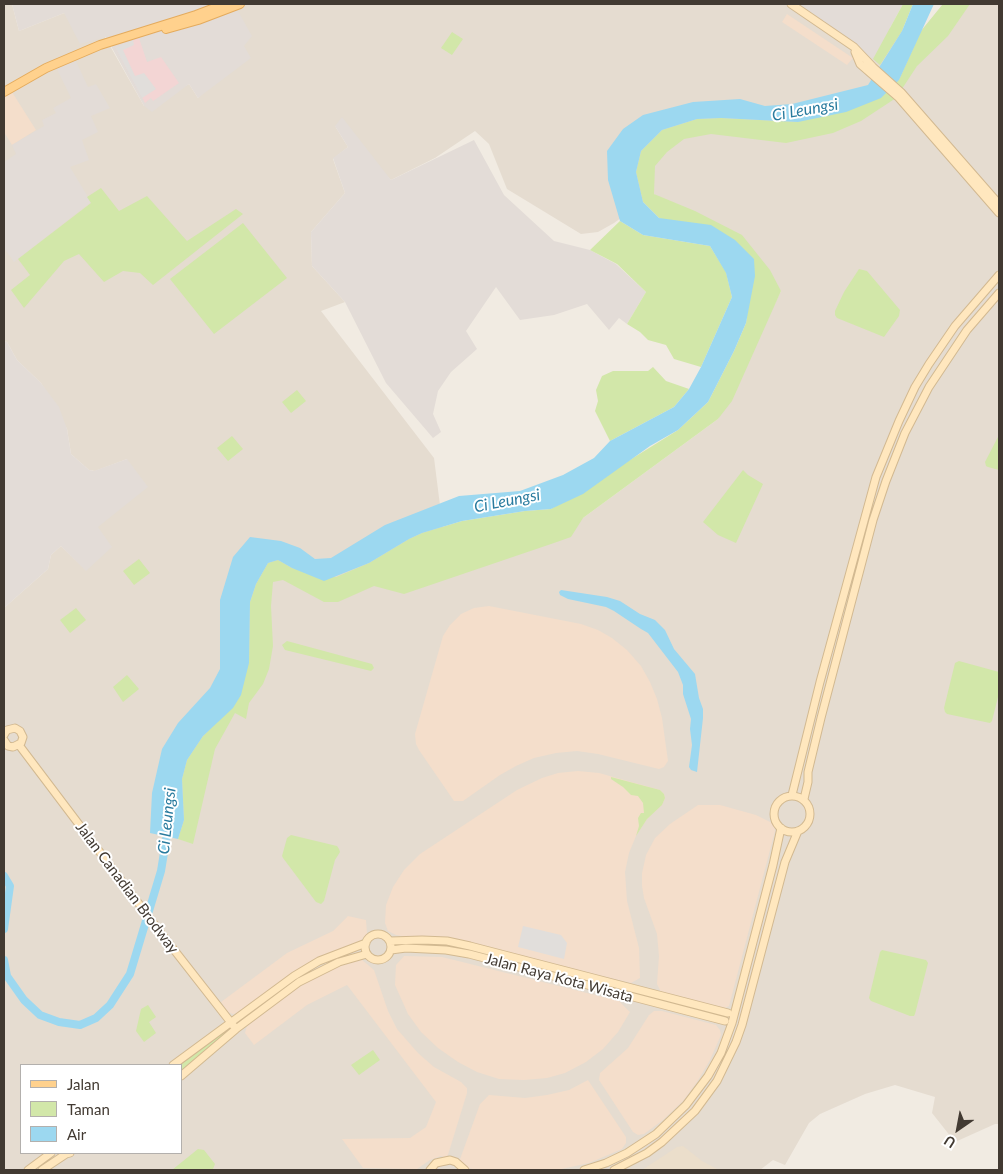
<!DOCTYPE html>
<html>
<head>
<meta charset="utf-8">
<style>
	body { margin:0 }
	#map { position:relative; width:1003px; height:1174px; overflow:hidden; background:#f1ebe2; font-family:Lato,sans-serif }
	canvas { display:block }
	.frame { position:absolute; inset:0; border:5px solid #423a32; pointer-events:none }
	.legend { position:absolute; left:20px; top:1064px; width:162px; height:90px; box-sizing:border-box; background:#fff; border:1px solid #b3b0ad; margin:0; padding:6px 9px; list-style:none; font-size:15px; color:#423a32 }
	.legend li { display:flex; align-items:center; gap:10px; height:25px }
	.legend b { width:25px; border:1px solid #b3b0ad }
	.north { position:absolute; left:933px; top:1104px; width:50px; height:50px; -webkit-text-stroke:4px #fff; paint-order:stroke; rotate:213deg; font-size:14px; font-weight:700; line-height:20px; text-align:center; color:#423a32 }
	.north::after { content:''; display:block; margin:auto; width:18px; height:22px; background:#423a32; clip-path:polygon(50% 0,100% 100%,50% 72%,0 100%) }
</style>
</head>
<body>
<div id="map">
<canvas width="1003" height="1174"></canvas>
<div class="frame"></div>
<ul class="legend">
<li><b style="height:6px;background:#ffd18d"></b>Jalan</li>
<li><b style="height:14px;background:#d2e7a9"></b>Taman</li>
<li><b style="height:14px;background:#9cd8f0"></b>Air</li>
</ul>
<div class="north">U</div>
</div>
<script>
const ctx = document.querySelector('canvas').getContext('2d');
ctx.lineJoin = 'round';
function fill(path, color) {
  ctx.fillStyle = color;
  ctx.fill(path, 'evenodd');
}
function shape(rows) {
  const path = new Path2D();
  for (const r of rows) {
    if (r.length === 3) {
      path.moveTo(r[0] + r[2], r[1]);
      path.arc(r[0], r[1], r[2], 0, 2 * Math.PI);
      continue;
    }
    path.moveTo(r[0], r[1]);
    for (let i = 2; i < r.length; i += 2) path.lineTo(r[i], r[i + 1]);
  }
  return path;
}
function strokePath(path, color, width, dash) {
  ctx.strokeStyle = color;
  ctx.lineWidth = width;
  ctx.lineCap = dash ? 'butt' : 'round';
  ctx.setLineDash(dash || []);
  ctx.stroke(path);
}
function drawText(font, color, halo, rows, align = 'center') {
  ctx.font = font + ' Lato,sans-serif';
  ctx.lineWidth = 4;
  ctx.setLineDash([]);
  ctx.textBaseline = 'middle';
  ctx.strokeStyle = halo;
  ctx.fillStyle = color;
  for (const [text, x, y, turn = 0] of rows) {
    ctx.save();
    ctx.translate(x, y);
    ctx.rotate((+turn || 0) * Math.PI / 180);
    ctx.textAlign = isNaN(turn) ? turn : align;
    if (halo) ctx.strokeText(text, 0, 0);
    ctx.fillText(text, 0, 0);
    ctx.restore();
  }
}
const residential = shape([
	[4,4,12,4,19,31,64,13,105,37,144,106,189,84,198,98,244,46,234,4,798,4,825,22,921,31,943,4,999,4,999,1124,995,1124,955,1142,932,1113,935,1097,895,1085,865,1094,820,1114,809,1123,785,1165,773,1160,760,1170,4,1170,4,608,48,569,51,555,61,546,86,570,97,528,127,459,95,471,89,470,71,454,67,429,41,383,17,360,7,342,4,341],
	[335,126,391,180,435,158,475,131,489,144,507,189,581,234,598,232,614,223,654,194,781,291,718,419,583,518,444,537,434,458,321,311,345,302,312,266,311,232,345,193,333,159,348,147],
	[21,1065,181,1065,181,1153,21,1153]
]);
const commercial = shape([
	[787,14,853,58,847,65,782,22],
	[12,92,36,130,12,145,4,132,4,97],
	[489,606,581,624,598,630,612,638,627,650,641,666,650,682,657,699,662,718,668,761,664,767,659,769,598,754,577,751,556,753,534,758,516,766,500,775,463,801,454,801,419,750,416,744,415,734,443,636,450,625,461,614,474,608],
	[578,771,599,773,660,790,664,794,665,798,662,805,647,819,636,836,629,853,625,872,627,901,639,948,640,978,631,983,460,942,407,937,396,935,388,931,385,923,386,905,393,887,404,870,420,854,517,790,542,778,558,773],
	[698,805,720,805,756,815,774,824,775,831,729,1006,723,1009,665,995,661,992,657,984,659,956,657,934,644,898,642,886,642,873,646,855,655,838,670,824],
	[348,916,366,920,367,934,359,942,238,1013,233,1014,228,1012,221,1002,287,953,333,931],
	[404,956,442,957,619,1001,630,1012,618,1032,603,1049,586,1062,565,1073,547,1078,524,1080,499,1079,477,1072,458,1062,438,1048,421,1032,408,1014,395,985,396,965],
	[361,959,374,970,388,1011,397,1029,418,1053,434,1067,461,1082,467,1088,467,1093,447,1158,441,1156,430,1160,417,1169,363,1168,342,1139,410,1138,426,1127,436,1102,347,985,307,1005,254,1045,245,1033,247,1026,294,990,322,973,341,964],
	[654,1011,662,1011,716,1025,720,1030,721,1035,710,1060,697,1082,683,1101,663,1120,644,1134,638,1135,633,1132,599,1080,600,1073,628,1048,649,1015],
	[588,1080,626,1137,626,1143,622,1149,589,1163,557,1170,478,1170,468,1168,459,1162,480,1104,489,1095,525,1098,547,1095,569,1090]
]);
const industrial = shape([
	[12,4,234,4,252,36,244,46,251,58,198,98,189,84,152,112,144,106,106,37,80,44,64,13,19,31],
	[798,4,903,4,873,59,825,22],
	[75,59,88,87,96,84,110,108,91,116,98,132,82,140,89,160,70,167,91,202,14,262,4,248,4,162,16,154,12,145,44,126,42,120,56,113,53,108,71,98,56,67],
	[342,117,391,180,474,140,504,195,554,241,590,250,616,264,646,292,627,324,619,318,609,330,587,304,554,315,520,320,496,287,466,331,477,349,451,372,438,391,433,414,441,432,433,438,386,383,345,302,312,266,311,232,345,193,333,158,348,147,335,126],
	[4,341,7,342,17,360,41,383,59,407,67,429,71,454,89,470,94,471,127,459,148,487,98,527,112,547,86,571,61,546,51,555,48,569,4,608]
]);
const education = shape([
	[683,1146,702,1161,719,1170,642,1170,677,1147]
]);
const medical = shape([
	[139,38,147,62,161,57,179,83,153,101,151,98,145,103,115,47]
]);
const green = shape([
	[903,4,913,4,902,31,880,65,873,59],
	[943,4,970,4,948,36,917,66,896,98,861,121,833,133,786,143,711,134,684,139,667,152,655,166,654,194,695,211,742,235,770,270,781,291,732,401,718,419,583,518,571,537,554,543,404,594,374,586,338,602,324,602,283,580,273,582,271,606,273,646,269,669,263,684,249,703,246,719,235,713,215,749,193,844,178,839,184,820,182,779,187,760,203,736,214,725,249,663,250,602,256,584,268,563,278,560,292,568,336,577,369,563,409,539,422,533,462,521,525,511,551,509,678,430,708,402,734,351,746,323,754,259,659,218,643,202,636,172,641,151,662,130,697,119,721,118,798,122,899,80,921,31],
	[452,32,463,39,452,55,441,48],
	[101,188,119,211,147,196,187,241,236,209,243,214,153,285,140,273,123,271,104,282,79,254,64,261,24,308,11,290,30,275,18,259,91,203,87,197],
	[620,221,643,235,710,246,726,272,732,297,701,367,674,359,666,345,648,340,640,332,627,324,646,292,617,264,590,250],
	[243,223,287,278,214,334,170,279],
	[859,269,867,271,900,310,899,316,884,337,837,318,835,315,835,311,844,292],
	[653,367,666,381,689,389,674,407,610,441,595,411,598,401,596,390,602,376,613,371,648,371],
	[297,390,306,401,291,413,282,402],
	[999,435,999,470,988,467,986,466,985,462],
	[232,436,243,449,228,461,217,448],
	[743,470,748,475,763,484,736,543,718,535,703,522],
	[139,559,150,573,134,585,123,571],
	[76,608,86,620,70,633,60,620],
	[287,641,372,664,374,668,371,671,285,650,282,645],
	[959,661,999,672,999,693,992,721,990,723,947,714,945,712,944,708,955,663],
	[127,675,139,689,123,702,113,687],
	[611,777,660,790,664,794,665,798,662,805,647,819,636,836,639,826,638,818,641,813,644,813,643,803,638,796,631,795,623,787,611,779],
	[291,835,337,846,339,849,340,852,335,860,324,901,321,904,316,902,283,858,282,856,287,838],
	[882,950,926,960,928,963,915,1014,914,1016,910,1016,871,1001,869,998,880,952],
	[148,1005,156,1017,149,1022,156,1033,144,1042,136,1031,141,1009],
	[231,1022,236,1029,181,1076,181,1065,173,1065],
	[373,1050,380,1060,359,1075,351,1065],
	[198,1149,204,1150,215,1164,213,1169,210,1170,172,1170]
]);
const parking = shape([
	[133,40,134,45,123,50,135,76,144,73,156,89,142,98,115,47],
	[523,926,561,935,567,943,564,959,518,947]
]);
const water = shape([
	[913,4,934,4,899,80,881,98,846,112,798,122,721,118,697,119,662,130,641,151,636,172,643,202,659,218,711,225,735,240,754,259,755,276,746,323,734,351,708,402,678,430,650,446,583,494,551,509,525,511,462,521,422,533,409,539,369,563,324,581,292,568,278,560,268,563,256,584,250,602,249,663,241,695,233,708,203,736,187,760,182,779,184,820,178,839,150,833,152,793,162,749,178,723,210,688,220,669,220,600,233,557,250,537,281,541,300,548,315,559,331,558,385,525,459,496,520,491,563,475,594,458,610,441,674,407,689,389,701,367,732,297,726,273,710,246,643,235,620,221,608,180,607,151,623,129,643,115,693,102,740,99,765,106,792,104,868,85,902,31],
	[561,590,607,597,620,601,640,614,655,620,665,630,674,649,695,674,699,698,703,709,703,718,697,772,691,770,689,767,692,745,690,729,691,719,683,694,683,685,678,672,648,633,641,629,614,611,606,607,568,599,560,595,559,592]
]);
const river = shape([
	[4,876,10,886,4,929],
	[4,960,7,976,24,1000,40,1015,59,1022,80,1025,96,1018,110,1005,130,974,161,871,168,828]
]);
const secondary = shape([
	[791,4,854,47,873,67,901,92,999,204],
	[855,52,860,64,898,97,999,213],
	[4,735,7,730,15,728,20,731,23,737,21,743,13,747,8,746,4,740],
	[19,745,164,937,236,1029],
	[792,795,820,682,876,477,899,421,915,387,929,364,955,326,999,275],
	[792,814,18],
	[804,799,808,782,808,772,821,718,873,520,886,481,905,433,929,387,967,330,999,293],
	[378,947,13],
	[390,941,422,940,447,941,470,946,728,1013],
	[391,950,406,948,446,950,469,954,725,1021],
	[173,1065,294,976,319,961,366,943],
	[181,1076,236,1029,299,982,339,962,367,954],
	[28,1170,51,1153],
	[42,1170,66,1154,70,1153],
	[430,1170,436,1163,450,1160,456,1162,465,1170],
	[584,1170,606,1163,627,1153,656,1134,686,1105,708,1076,721,1053,732,1023,773,865,781,828],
	[614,1170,647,1153,662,1142,695,1111,717,1081,736,1042,742,1025,785,862,798,831]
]);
const primary = shape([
	[166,29,198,20,240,4],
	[4,92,46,68,100,45,196,15,225,4]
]);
const streetNames = [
	["Jalan Canadian Brodway",127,888,53],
	["Jalan Raya Kota Wisata",559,978,15]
];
const waterNames = [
	["Ci Leungsi",805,110,-10],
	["Ci Leungsi",507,501,-11],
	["Ci Leungsi",167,821,-84]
];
fill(residential, '#e5dcd0');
fill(commercial, '#f4decb');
fill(industrial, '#e3dcd7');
fill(education, '#ebdecb');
fill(medical, '#f3d5d4');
fill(green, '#d2e7a9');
fill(parking, '#e1dedb');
fill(water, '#9cd8f0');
strokePath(river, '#9cd8f0', 8);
strokePath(secondary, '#d2b991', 9);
strokePath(primary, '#e4ab5d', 10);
strokePath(secondary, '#ffe7be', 7);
strokePath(primary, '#ffd18d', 8);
drawText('15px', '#423a32', '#fff', streetNames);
drawText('italic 16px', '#297b9e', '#fff', waterNames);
</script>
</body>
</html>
